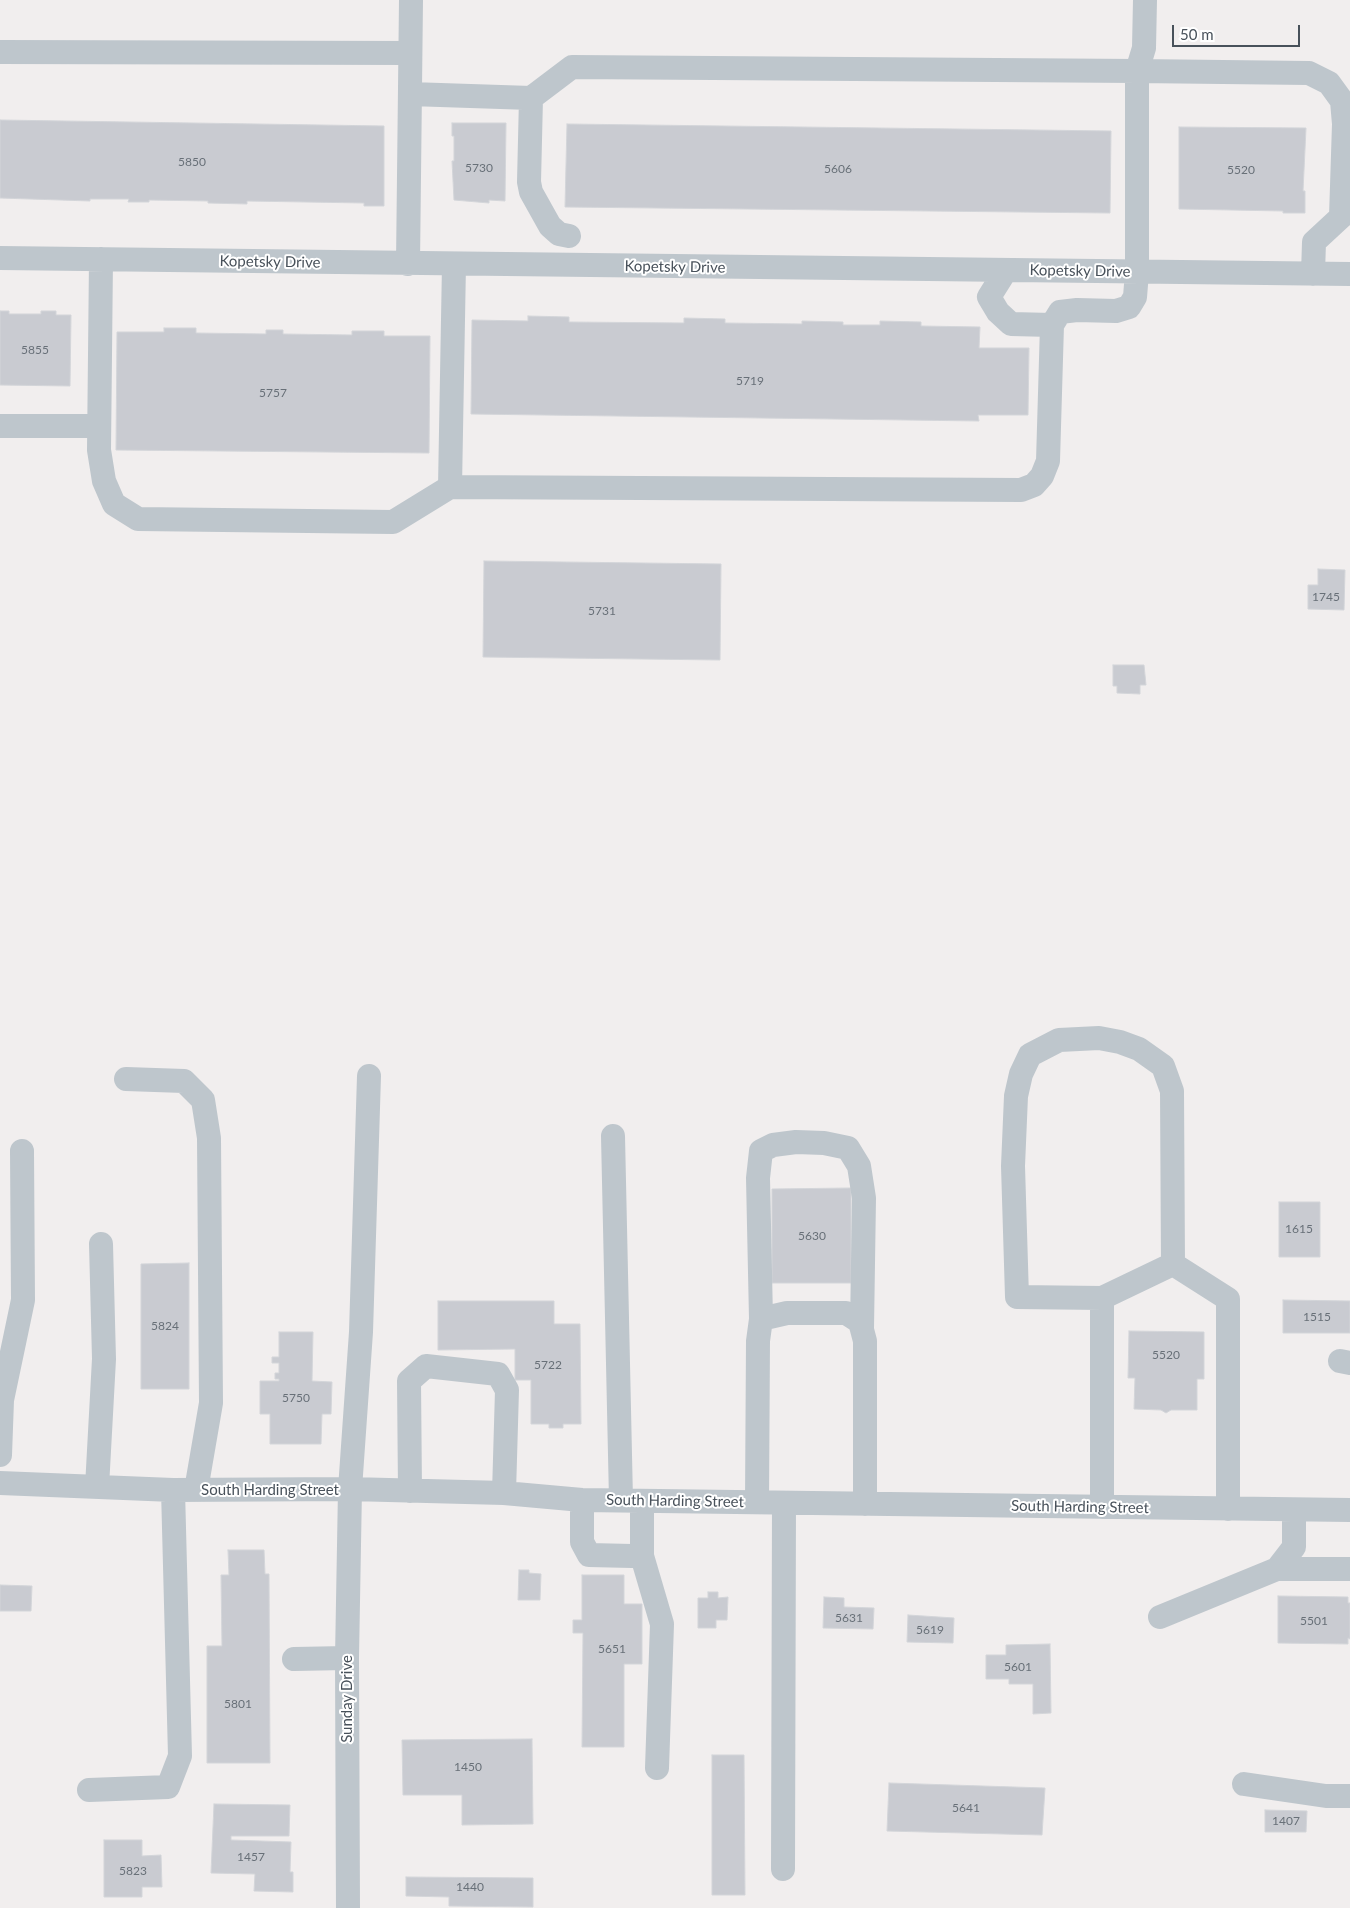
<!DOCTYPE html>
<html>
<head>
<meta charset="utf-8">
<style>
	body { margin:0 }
	#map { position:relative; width:1350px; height:1908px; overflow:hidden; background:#f1eeee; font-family:Lato,sans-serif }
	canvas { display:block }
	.scale { position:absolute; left:1172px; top:25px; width:128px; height:22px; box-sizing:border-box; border:2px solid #48515a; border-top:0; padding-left:6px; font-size:15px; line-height:18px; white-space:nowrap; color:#48515a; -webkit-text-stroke:4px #fff; paint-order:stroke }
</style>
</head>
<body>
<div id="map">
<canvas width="1350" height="1908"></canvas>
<div class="scale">50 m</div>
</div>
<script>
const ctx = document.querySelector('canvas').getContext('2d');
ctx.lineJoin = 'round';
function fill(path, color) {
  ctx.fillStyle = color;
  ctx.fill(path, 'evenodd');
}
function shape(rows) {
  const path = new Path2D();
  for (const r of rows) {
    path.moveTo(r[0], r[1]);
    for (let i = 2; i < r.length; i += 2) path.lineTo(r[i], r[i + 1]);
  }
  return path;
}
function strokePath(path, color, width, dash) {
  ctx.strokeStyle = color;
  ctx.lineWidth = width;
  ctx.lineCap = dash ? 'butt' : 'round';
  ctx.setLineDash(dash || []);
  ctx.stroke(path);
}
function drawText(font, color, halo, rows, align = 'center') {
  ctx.font = font + ' Lato,sans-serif';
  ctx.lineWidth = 4;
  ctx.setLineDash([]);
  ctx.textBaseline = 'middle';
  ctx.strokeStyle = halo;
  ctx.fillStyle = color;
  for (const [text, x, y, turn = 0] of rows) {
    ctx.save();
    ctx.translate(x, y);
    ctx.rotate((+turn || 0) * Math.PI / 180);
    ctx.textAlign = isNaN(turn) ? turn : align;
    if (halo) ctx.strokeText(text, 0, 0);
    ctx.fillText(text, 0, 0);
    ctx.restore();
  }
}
const building = shape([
	[0,120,384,126,384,206,364,206,364,203,247,201,247,204,208,203,208,201,149,200,149,202,128,202,129,199,90,199,90,201,0,198,0,120],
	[452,123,506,123,505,201,489,200,489,203,454,200,452,161,454,161,454,136,452,136,452,123],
	[567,124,1111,131,1110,213,565,207,567,124],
	[1179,127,1306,128,1303,191,1305,191,1305,213,1283,213,1283,211,1179,209,1179,127],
	[0,311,9,311,9,314,41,314,41,311,56,311,56,315,71,315,70,386,0,385,0,311],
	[528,316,569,317,569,322,684,323,684,318,725,319,725,323,802,324,802,321,843,322,843,325,880,325,880,321,921,322,921,326,980,327,979,348,1029,348,1028,415,978,415,979,421,471,414,472,320,528,321,528,316],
	[164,328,196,328,196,333,266,334,266,330,283,330,283,334,352,335,352,331,384,331,384,336,430,336,429,453,116,450,117,332,164,332,164,328],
	[484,561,721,564,720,660,483,657,484,561],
	[1318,569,1345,570,1344,610,1308,609,1308,585,1318,585,1318,569],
	[1113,665,1144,665,1146,685,1140,685,1140,694,1117,693,1117,686,1113,686,1113,665],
	[851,1188,851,1283,772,1283,772,1189,851,1188],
	[1279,1202,1320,1202,1320,1257,1279,1257,1279,1202],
	[189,1263,189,1389,141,1389,141,1264,189,1263],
	[1283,1300,1350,1301,1350,1333,1283,1333,1283,1300],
	[438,1301,554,1301,554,1324,580,1324,581,1424,563,1424,563,1428,549,1428,549,1424,531,1424,531,1380,515,1380,515,1349,438,1350,438,1301],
	[1129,1331,1204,1332,1204,1379,1197,1379,1197,1410,1171,1410,1166,1413,1161,1410,1134,1409,1135,1378,1128,1378,1129,1331],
	[279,1332,313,1332,312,1381,332,1382,331,1414,322,1414,321,1444,270,1444,270,1414,260,1414,260,1381,279,1381,279,1379,275,1379,275,1373,279,1373,279,1363,272,1363,272,1357,279,1357,279,1332],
	[228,1550,264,1550,265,1574,269,1574,270,1763,207,1763,207,1646,222,1646,221,1575,229,1575,228,1550],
	[519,1570,529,1570,529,1573,541,1574,540,1600,518,1600,519,1570],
	[582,1575,624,1575,624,1604,642,1604,642,1664,624,1664,624,1747,582,1747,583,1633,573,1633,573,1620,582,1620,582,1575],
	[0,1585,32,1586,31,1611,0,1611,0,1585],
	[708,1592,718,1592,718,1598,728,1597,727,1620,716,1620,716,1628,698,1628,698,1598,708,1598,708,1592],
	[1278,1596,1348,1597,1348,1603,1350,1603,1350,1639,1348,1638,1348,1644,1278,1643,1278,1596],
	[824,1597,844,1598,844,1607,874,1608,873,1629,823,1628,824,1597],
	[908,1615,954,1618,953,1643,907,1642,908,1615],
	[1050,1644,1051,1713,1033,1714,1033,1684,1009,1684,1009,1679,986,1679,986,1655,1006,1655,1006,1645,1050,1644],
	[532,1739,533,1824,462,1825,462,1795,403,1795,402,1740,532,1739],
	[712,1755,744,1755,745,1895,712,1895,712,1755],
	[889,1783,1045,1788,1042,1835,887,1831,889,1783],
	[214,1804,290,1805,289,1836,231,1836,231,1840,291,1842,290,1872,293,1872,293,1892,254,1891,255,1874,211,1873,214,1804],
	[1265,1810,1307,1811,1306,1832,1265,1832,1265,1810],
	[104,1840,142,1840,142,1856,161,1855,162,1887,142,1887,142,1897,104,1897,104,1840],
	[406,1877,533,1878,533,1907,449,1906,449,1897,406,1896,406,1877]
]);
const minor = shape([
	[1145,0,1144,48,1137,71,1309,73,1329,83,1342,101,1344,124,1341,217,1314,242,1313,274],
	[0,52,410,53],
	[410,94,531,98,572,67,1137,71,1137,272,1135,297,1129,307,1116,311,1077,310,1060,312,1052,325,1048,461,1042,476,1034,485,1021,490,450,487,454,264],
	[531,98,529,182,531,192,550,226,559,234,569,236],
	[0,258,1350,274],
	[101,259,99,450,104,481,114,504,138,519,393,522,450,487],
	[408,264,411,0],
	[1006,270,989,297,998,312,1011,324,1052,325],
	[0,426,99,426],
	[126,1079,184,1081,203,1100,209,1138,211,1403,196,1490],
	[613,1136,621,1500],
	[1102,1298,1173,1264],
	[761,1319,758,1178,761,1151,773,1145,796,1142,824,1143,848,1148,859,1166,864,1198,862,1328],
	[1340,1361,1350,1363],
	[0,1455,2,1400,23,1300,22,1151],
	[0,1483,173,1490,350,1489,504,1493,582,1500,1350,1510],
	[97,1487,104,1359,101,1244],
	[410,1491,409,1381,426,1366,498,1374,507,1390,504,1493],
	[582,1500,582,1542,589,1555,632,1556,642,1556,642,1501],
	[757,1502,758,1341,761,1319,787,1313,846,1313,860,1322,865,1341,865,1504],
	[1102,1507,1102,1298,1017,1297,1013,1166,1016,1096,1021,1074,1030,1055,1059,1040,1099,1038,1120,1042,1139,1049,1163,1066,1172,1091,1173,1264,1228,1299,1228,1509],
	[642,1556,662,1624,657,1768],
	[1277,1569,1350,1569],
	[1160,1617,1277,1569,1294,1547,1294,1510],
	[294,1659,347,1658],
	[1244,1784,1326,1796,1350,1796],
	[89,1790,168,1787,180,1756,173,1490],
	[783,1869,784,1503],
	[348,1908,347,1658,350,1489,361,1332,369,1076]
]);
const numberNames = [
	["5850",192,162],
	["5730",479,168],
	["5606",838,169],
	["5520",1241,170],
	["5855",35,350],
	["5719",750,381],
	["5757",273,393],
	["1745",1326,597],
	["5731",602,611],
	["1615",1299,1229],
	["5630",812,1236],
	["1515",1317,1317],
	["5824",165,1326],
	["5520",1166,1355],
	["5722",548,1365],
	["5750",296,1398],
	["5631",849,1618],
	["5501",1314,1621],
	["5619",930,1630],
	["5651",612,1649],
	["5601",1018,1667],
	["5801",238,1704],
	["1450",468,1767],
	["5641",966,1808],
	["1407",1286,1821],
	["1457",251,1857],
	["5823",133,1871],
	["1440",470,1887]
];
const streetNames = [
	["Kopetsky Drive",270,262,1],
	["Kopetsky Drive",675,267,1],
	["Kopetsky Drive",1080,271,1],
	["South Harding Street",270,1490],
	["South Harding Street",675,1501,1],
	["South Harding Street",1080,1507,1],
	["Sunday Drive",347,1699,-90]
];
fill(building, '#c9cbd1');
strokePath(building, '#d3d5d9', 1);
strokePath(minor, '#bec6cc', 24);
drawText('12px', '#687078', null, numberNames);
drawText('15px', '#48515a', '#fff', streetNames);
</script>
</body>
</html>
